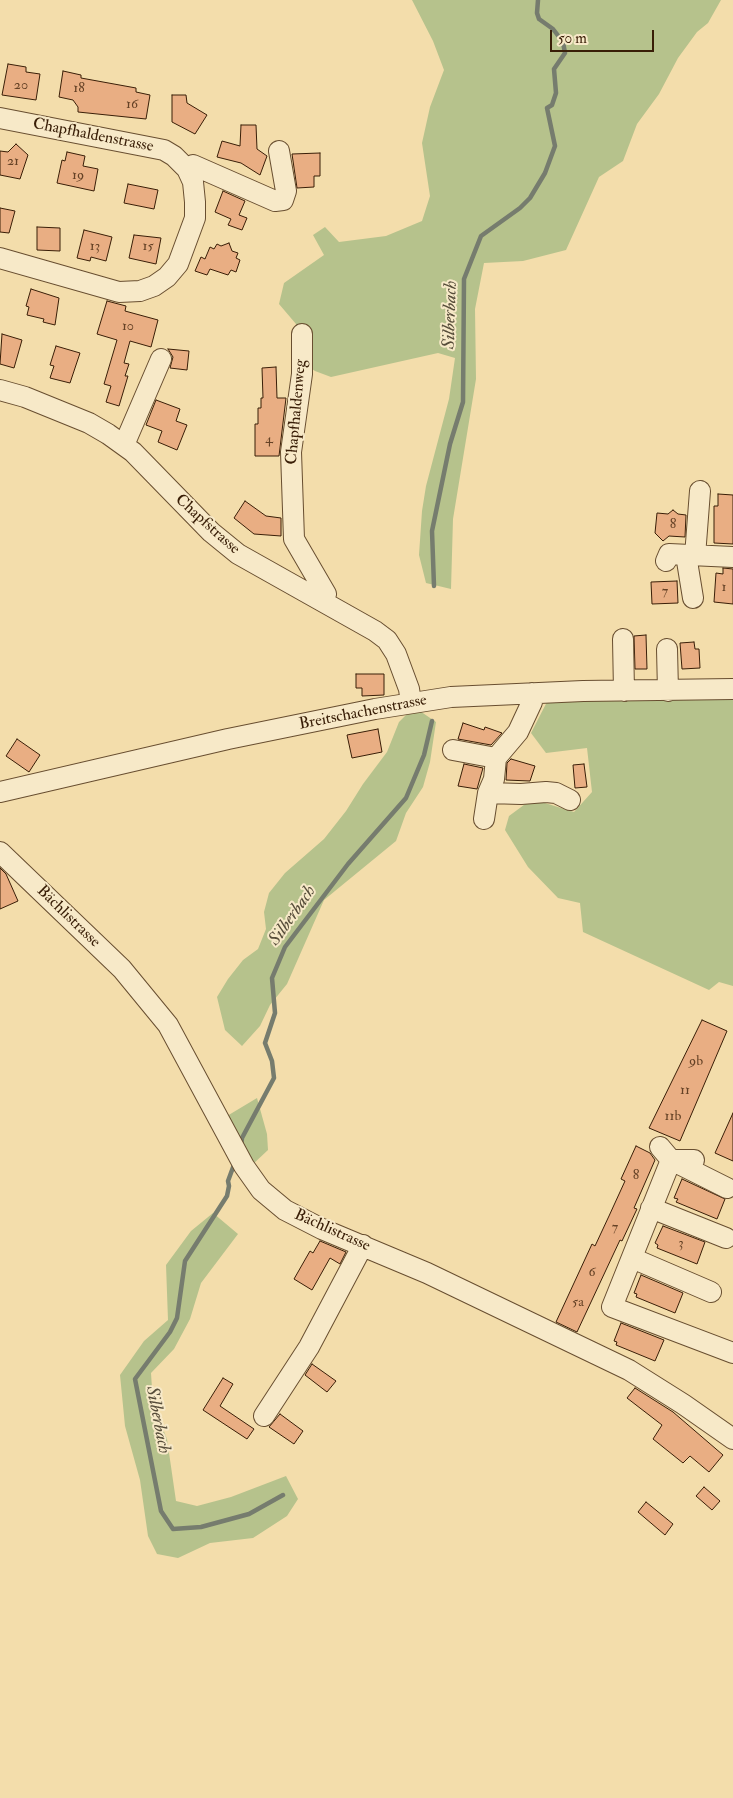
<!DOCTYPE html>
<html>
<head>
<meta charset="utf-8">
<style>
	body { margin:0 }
	#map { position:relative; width:733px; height:1798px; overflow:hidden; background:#f3ddab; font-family:"IM FELL Double Pica",serif }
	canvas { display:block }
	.scale { position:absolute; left:550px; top:30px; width:104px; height:22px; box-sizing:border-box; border:2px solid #391e07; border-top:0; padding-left:6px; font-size:15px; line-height:18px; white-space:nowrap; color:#391e07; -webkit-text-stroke:4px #f7e9c8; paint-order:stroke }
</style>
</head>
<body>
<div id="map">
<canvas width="733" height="1798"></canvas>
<div class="scale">50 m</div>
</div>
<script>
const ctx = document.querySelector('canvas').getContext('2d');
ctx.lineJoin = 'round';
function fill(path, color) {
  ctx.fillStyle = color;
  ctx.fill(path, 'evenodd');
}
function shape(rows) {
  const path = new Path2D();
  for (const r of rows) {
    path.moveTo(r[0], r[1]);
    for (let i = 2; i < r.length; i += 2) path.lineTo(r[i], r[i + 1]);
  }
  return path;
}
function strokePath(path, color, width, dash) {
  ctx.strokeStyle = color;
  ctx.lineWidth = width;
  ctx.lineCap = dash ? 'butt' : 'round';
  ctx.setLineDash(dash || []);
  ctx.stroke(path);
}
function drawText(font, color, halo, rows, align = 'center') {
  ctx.font = font + ' "IM FELL Double Pica",serif';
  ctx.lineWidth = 4;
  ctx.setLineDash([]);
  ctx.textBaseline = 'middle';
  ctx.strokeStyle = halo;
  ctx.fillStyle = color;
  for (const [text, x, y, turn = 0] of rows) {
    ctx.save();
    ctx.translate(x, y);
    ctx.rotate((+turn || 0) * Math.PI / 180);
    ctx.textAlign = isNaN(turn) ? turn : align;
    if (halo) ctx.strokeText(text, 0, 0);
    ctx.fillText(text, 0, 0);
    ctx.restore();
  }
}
const green = shape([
	[412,0,721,0,708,23,697,32,678,58,659,94,637,124,623,161,599,177,566,250,523,261,484,263,475,309,476,379,453,519,451,589,426,583,419,555,422,511,426,486,449,399,455,358,438,353,331,377,315,371,299,360,296,324,279,304,284,283,324,255,313,235,325,227,339,242,386,236,422,221,430,196,422,143,430,107,444,70,433,41],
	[733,697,733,986,719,982,709,990,583,932,580,903,558,898,528,867,505,830,509,816,532,799,574,812,592,792,587,748,546,753,531,733,549,698],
	[414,707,436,722,430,762,423,787,406,813,396,841,324,900,287,984,270,1005,260,1026,242,1046,225,1030,217,997,228,979,243,960,258,949,266,929,264,912,269,893,285,873,324,839,346,811,363,784,387,752,399,722],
	[257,1098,267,1134,268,1150,252,1165,227,1116],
	[213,1213,238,1234,201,1283,190,1319,174,1349,151,1373,153,1404,167,1439,176,1501,197,1506,231,1497,286,1476,298,1499,287,1516,253,1538,210,1543,178,1558,157,1554,148,1536,140,1480,125,1426,120,1375,144,1341,168,1320,166,1265,191,1231]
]);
const stream = shape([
	[434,586,432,531,450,444,463,402,464,279,481,236,520,208,530,198,545,173,555,146,547,108,552,105,556,93,554,69,565,53,563,42,553,29,539,19,537,13,538,0],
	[241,1147,242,1138,274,1078,272,1061,265,1043,275,1013,272,978,285,947,348,864,406,798,424,755,432,721],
	[235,1162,228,1181,229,1186,227,1196,185,1261,177,1318,170,1332,135,1379,161,1511,173,1529,201,1527,249,1514,283,1495]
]);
const building = shape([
	[8,64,26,67,26,72,40,74,36,100,2,95,8,64],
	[63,71,81,75,81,78,136,88,136,92,150,95,146,119,78,112,78,107,73,100,59,97,63,71],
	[172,95,186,95,187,103,207,115,195,134,172,122,172,95],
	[241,125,256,125,257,149,267,156,260,175,241,163,217,157,222,141,240,146,241,125],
	[16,144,28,155,20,179,0,175,0,151,8,152,16,144],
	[67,152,85,156,83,166,98,169,94,191,57,183,62,160,65,161,67,152],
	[320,153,320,176,314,176,314,187,297,188,292,154,320,153],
	[128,184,158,190,154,209,124,203,128,184],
	[223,191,245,201,239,215,247,218,242,230,228,225,231,219,215,212,223,191],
	[0,208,15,211,9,233,0,232,0,208],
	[37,227,60,228,60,251,37,250,37,227],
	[84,230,112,237,106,261,91,257,90,261,77,258,84,230],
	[134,235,161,238,156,264,129,258,134,235],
	[229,243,232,251,238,253,236,258,240,260,236,272,231,270,228,275,210,269,207,275,195,271,201,257,205,259,210,247,214,249,217,244,221,246,229,243],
	[31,289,59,298,55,325,43,322,44,319,27,315,29,307,26,306,31,289],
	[107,301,126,306,125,311,158,320,151,347,130,341,124,363,129,364,125,376,128,376,119,406,106,402,111,386,104,384,117,340,97,334,107,301],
	[2,334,22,340,14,368,0,364,2,334],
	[56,346,80,353,70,383,50,378,54,366,50,365,56,346],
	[168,349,189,351,187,370,170,368,173,357,168,349],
	[276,367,277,398,286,398,279,456,255,456,255,424,258,424,258,408,261,408,261,398,263,398,262,368,276,367],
	[156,400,180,409,176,421,187,425,177,450,158,442,162,431,146,425,156,400],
	[718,494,733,495,733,544,714,543,714,506,718,506,718,494],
	[245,501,266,516,281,518,281,536,254,534,234,518,245,501],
	[673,510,678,514,686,515,685,537,669,536,663,541,655,533,657,513,668,514,673,510],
	[723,568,733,569,733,604,714,602,716,573,723,574,723,568],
	[677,581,678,603,652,604,651,582,677,581],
	[646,635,647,669,635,669,634,636,646,635],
	[694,642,695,649,699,649,700,668,682,669,680,643,694,642],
	[356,674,384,674,384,695,362,696,362,688,356,688,356,674],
	[463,723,484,730,485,727,502,733,491,745,458,739,463,723],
	[378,729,382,752,352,758,347,735,378,729],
	[17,739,40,755,29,772,6,756,17,739],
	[511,759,535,766,530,781,506,780,507,763,511,759],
	[464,764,483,768,477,789,458,786,464,764],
	[584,764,587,787,575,788,573,765,584,764],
	[0,868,6,874,18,901,0,909,0,868],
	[702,1020,727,1031,680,1141,649,1128,702,1020],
	[733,1113,733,1161,715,1153,733,1113],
	[636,1146,650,1153,655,1160,634,1208,637,1209,622,1241,620,1240,577,1332,556,1322,592,1244,595,1246,609,1216,625,1181,621,1179,636,1146],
	[682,1179,725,1199,717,1219,676,1202,678,1199,674,1198,682,1179],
	[663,1226,705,1242,697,1264,657,1248,658,1245,655,1243,663,1226],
	[320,1241,346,1252,340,1264,330,1258,312,1290,294,1279,310,1251,313,1253,320,1241],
	[641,1275,683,1293,675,1313,636,1297,637,1294,634,1293,641,1275],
	[621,1323,664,1340,655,1361,616,1345,617,1342,614,1341,621,1323],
	[312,1364,336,1381,327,1392,305,1375,312,1364],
	[223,1378,233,1384,220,1406,254,1429,247,1439,203,1410,223,1378],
	[635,1388,673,1412,723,1455,709,1472,690,1456,683,1463,653,1439,662,1425,627,1398,635,1388],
	[280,1414,303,1431,294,1444,269,1427,280,1414],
	[704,1487,720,1501,712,1510,696,1496,704,1487],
	[646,1502,673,1524,665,1535,638,1512,646,1502]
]);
const minor = shape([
	[0,118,164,150,174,156,187,169,193,182,195,202,195,218,178,264,167,277,154,286,140,291,119,292,0,258],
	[187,169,193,165,275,201,283,200,286,191,279,151],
	[302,334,302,374,291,452,294,539,326,594,323,600],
	[0,390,25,397,89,423,108,434,133,452,211,532,238,554,375,631,387,640,396,654,409,689,411,703],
	[124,445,161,359],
	[686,555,693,598],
	[695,556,700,491],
	[666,561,669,554,733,557],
	[623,639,624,691],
	[667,649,668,691],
	[453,750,496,758],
	[0,792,228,739,375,709,451,697,583,691,733,689],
	[488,793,521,794,546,792,556,793,570,800],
	[484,819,488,793,494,779,496,758,518,732,532,702,532,693],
	[0,852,122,969,168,1025,244,1166,261,1190,285,1210,322,1229,427,1273,629,1370,683,1404,733,1439],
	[660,1147,671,1160,727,1188],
	[694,1160,671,1160,612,1307,733,1353],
	[651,1208,726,1238],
	[632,1258,711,1292],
	[264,1416,309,1347,363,1245]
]);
const numberNames = [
	["20",21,86],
	["18",79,89],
	["16",132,105],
	["21",13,162],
	["19",78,176],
	["13",95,247],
	["15",148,247],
	["10",128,327],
	["4",269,440],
	["8",673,525],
	["1",724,588],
	["7",665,592],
	["9b",696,1062],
	["11",685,1091],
	["11b",673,1117],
	["8",636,1176],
	["7",615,1228],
	["3",681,1244],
	["6",592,1273],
	["5a",578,1303]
];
const streetNames = [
	["Chapfhaldenstrasse",93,136,11],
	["Chapfhaldenweg",297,412,-85],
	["Chapfstrasse",207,525,42],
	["Breitschachenstrasse",363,713,-11],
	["Bächlistrasse",68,917,44],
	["Bächlistrasse",332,1231,24]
];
const waterNames = [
	["Silberbach",451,315,-88],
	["Silberbach",293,916,-55],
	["Silberbach",157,1420,79]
];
fill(green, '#b6c28c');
strokePath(stream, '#767c6e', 4.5);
fill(building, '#e9ae83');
strokePath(building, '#391e07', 1);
strokePath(minor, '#684e30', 22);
strokePath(minor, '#f7e9c8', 20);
drawText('14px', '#654226', null, numberNames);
drawText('16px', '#391e07', '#f7e9c8', streetNames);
drawText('italic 18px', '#574d3a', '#f7e9c8', waterNames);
</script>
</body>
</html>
